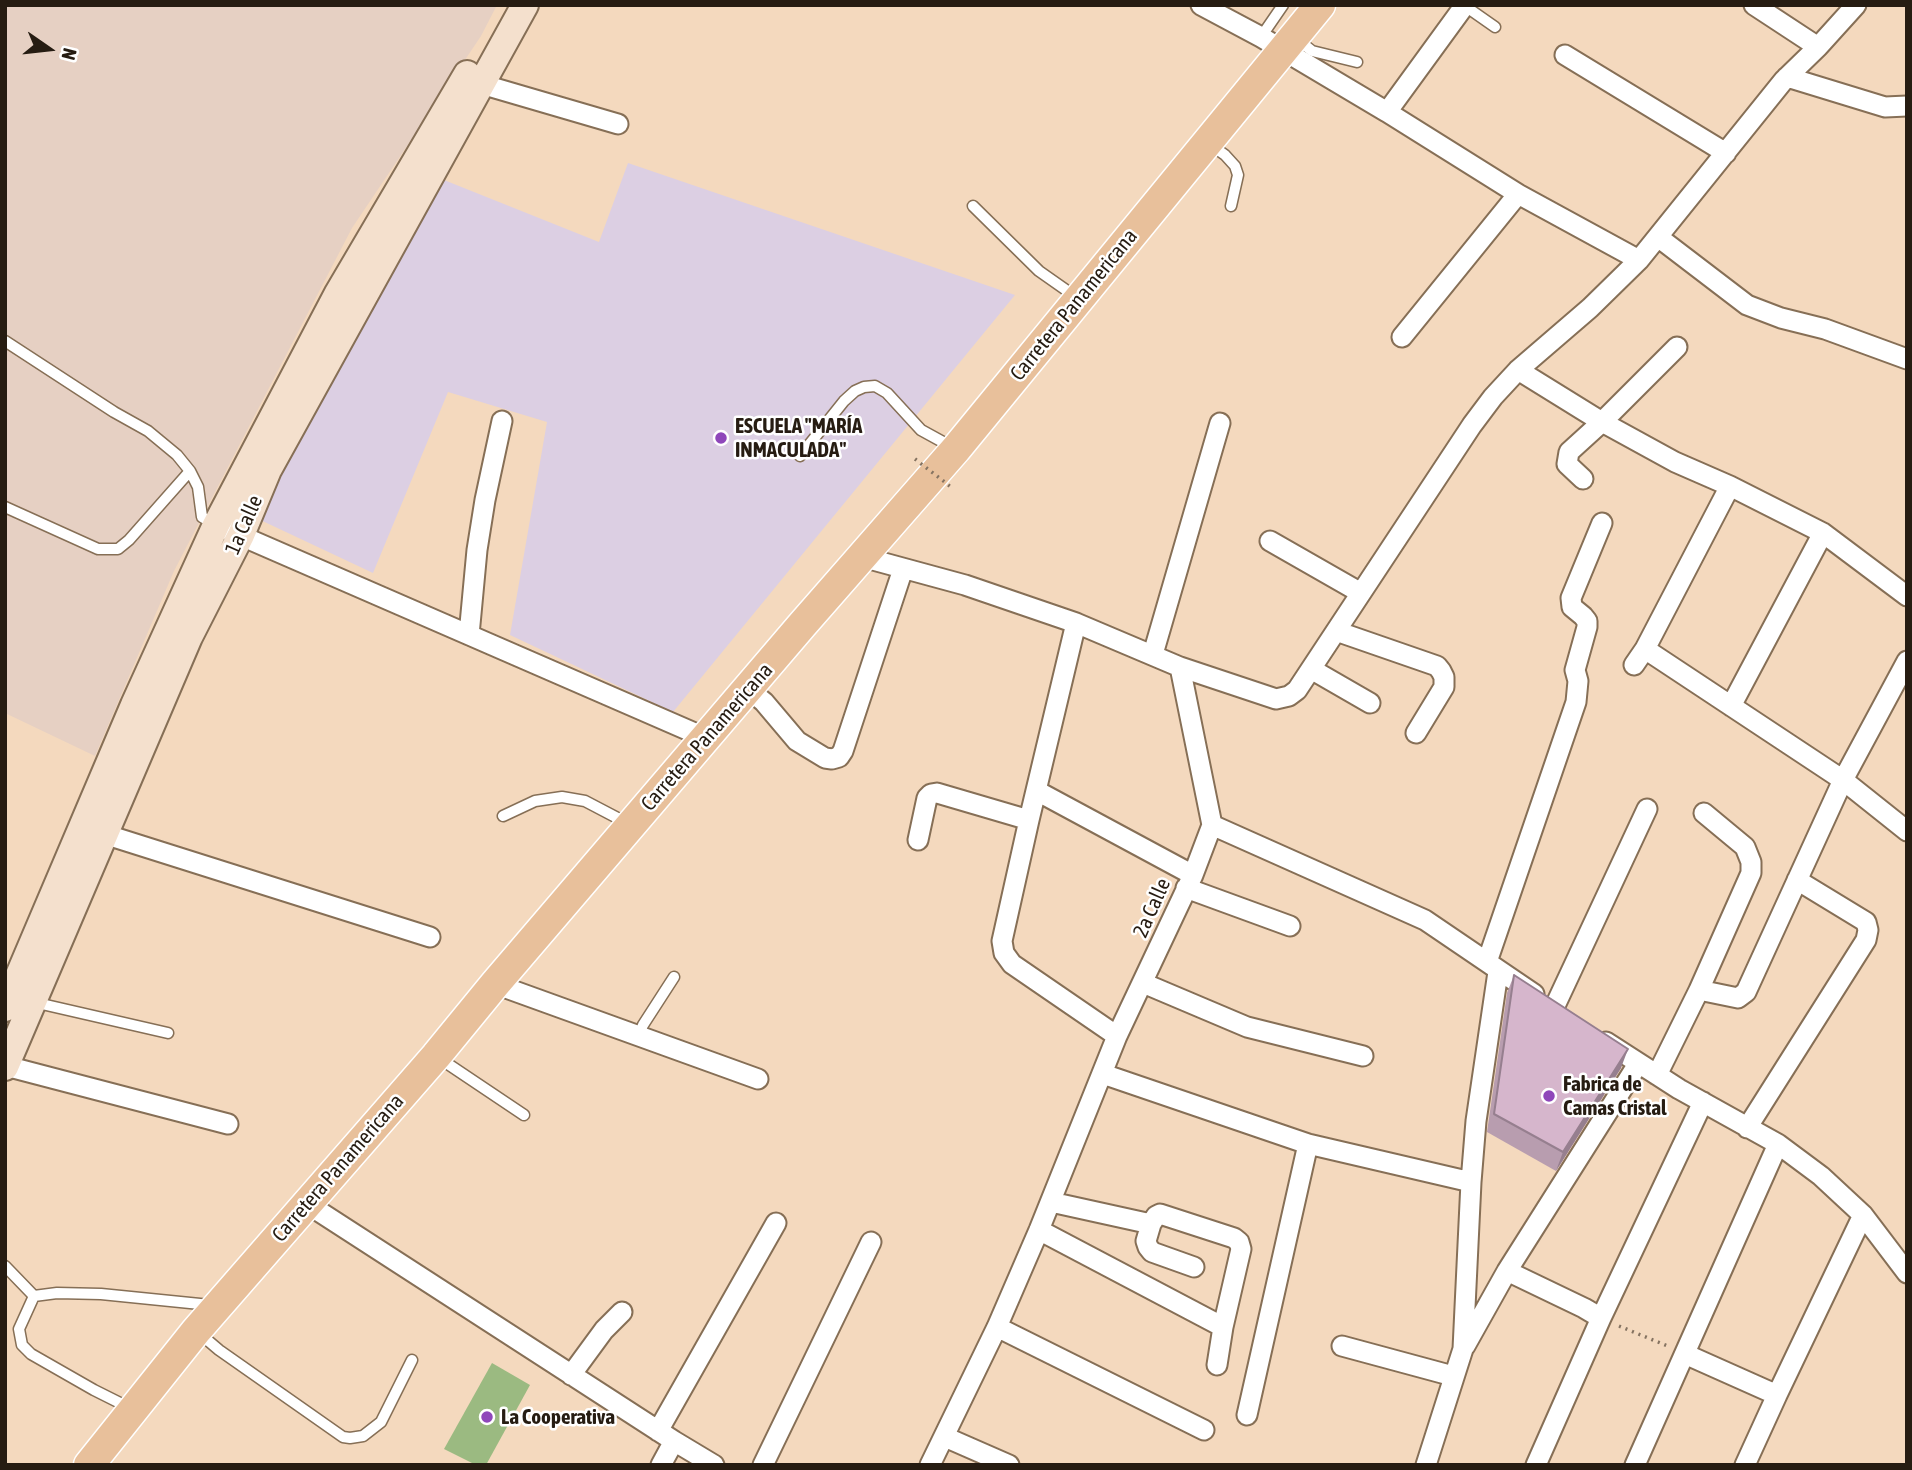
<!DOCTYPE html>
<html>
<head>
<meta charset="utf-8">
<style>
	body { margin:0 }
	#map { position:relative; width:1912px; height:1470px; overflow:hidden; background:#f4d9be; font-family:"Asap Condensed",sans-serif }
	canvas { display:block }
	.frame { position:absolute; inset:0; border:7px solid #261c12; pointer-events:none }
	.north { position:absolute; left:14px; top:14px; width:70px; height:70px; -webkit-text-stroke:5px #fff; paint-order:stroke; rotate:104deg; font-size:19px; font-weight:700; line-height:28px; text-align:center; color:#261c12 }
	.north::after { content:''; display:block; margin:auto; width:24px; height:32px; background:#261c12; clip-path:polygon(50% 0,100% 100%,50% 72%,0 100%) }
</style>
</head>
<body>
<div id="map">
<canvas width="1912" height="1470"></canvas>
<div class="frame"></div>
<div class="north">N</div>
</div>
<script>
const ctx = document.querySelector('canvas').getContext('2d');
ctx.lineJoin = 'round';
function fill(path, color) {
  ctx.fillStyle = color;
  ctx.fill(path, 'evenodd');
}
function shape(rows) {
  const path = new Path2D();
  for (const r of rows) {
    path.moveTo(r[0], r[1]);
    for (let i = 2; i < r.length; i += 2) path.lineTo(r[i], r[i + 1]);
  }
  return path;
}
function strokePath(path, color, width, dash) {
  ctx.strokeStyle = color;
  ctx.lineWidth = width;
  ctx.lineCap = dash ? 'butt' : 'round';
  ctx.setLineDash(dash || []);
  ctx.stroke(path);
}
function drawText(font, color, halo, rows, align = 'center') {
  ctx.font = font + ' "Asap Condensed",sans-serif';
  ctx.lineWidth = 5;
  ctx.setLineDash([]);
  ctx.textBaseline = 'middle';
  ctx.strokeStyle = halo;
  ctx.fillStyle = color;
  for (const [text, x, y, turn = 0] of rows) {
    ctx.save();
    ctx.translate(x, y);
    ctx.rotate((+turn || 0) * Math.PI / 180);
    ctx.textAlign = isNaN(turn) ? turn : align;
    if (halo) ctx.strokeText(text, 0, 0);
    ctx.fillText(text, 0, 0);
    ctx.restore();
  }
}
const industrial = shape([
	[5,5,497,5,481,36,352,228,174,571,95,756,5,713]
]);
const education = shape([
	[628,163,1015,295,673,712,510,635,547,422,448,392,373,573,254,517,439,178,599,242]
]);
const green = shape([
	[492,1363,530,1385,486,1465,476,1465,444,1449]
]);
const path = shape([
	[1619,1326,1670,1347]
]);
const lane = shape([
	[1465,6,1495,27],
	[1261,37,1283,5],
	[1297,39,1312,51,1357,62],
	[1211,145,1225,155,1235,166,1238,175,1231,206],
	[973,206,1039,271,1076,297],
	[5,341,114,412,148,431,177,455,190,471,198,487,202,517,215,524],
	[800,456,844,401,855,391,864,387,875,386,887,393,921,430,952,447],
	[5,507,98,549,118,549,129,540,190,471],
	[503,816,535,801,562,797,585,801,627,823],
	[33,1002,168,1033],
	[639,1035,643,1025,674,977],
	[439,1058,524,1115],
	[5,1266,34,1296,19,1329,22,1345,31,1354,94,1390,130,1408],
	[34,1296,57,1293,101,1294,210,1305],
	[199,1333,219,1350,343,1437,350,1438,363,1436,381,1422,412,1360]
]);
const street = shape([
	[1201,5,1261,37,1387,112,1518,194,1639,260],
	[1754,5,1818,47],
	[1565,55,1726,153],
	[1787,77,1885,107,1907,106],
	[481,84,618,124],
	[1387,112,1465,5],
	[1658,237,1747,305,1781,318,1825,329,1907,359],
	[1402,337,1518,194],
	[1518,370,1602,422,1675,462,1730,486,1823,533,1907,596],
	[1583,479,1567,464,1569,452,1602,422,1677,347],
	[230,531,706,738],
	[1270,541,1361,593],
	[862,557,965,585,1076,623,1180,667,1212,825,1193,875,1117,1036,1039,1230,997,1327,930,1465],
	[1076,623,1029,820,1002,941,1004,953,1012,964,1117,1036],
	[1336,631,1437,666,1441,671,1444,677,1444,687,1416,733],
	[469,635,477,550,485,500,502,421],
	[1645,649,1843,780,1907,831],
	[1153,654,1220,423],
	[1634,665,1645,649,1730,486],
	[1180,667,1276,699,1289,696,1297,690,1472,425,1493,397,1518,370,1590,308,1639,260,1784,80,1818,47,1856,5],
	[1311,669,1370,703],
	[748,689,764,702,797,741,825,758,832,759,839,757,843,751,903,569],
	[1731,706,1823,533],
	[1037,791,1193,875],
	[1212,825,1425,920,1534,994],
	[104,834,430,937],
	[918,840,927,798,931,794,937,793,1029,820],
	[1186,888,1290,926],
	[1487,962,1576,702,1578,681,1575,670,1587,627,1587,621,1583,616,1572,607,1571,598,1602,523],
	[1143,983,1247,1027,1363,1056],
	[495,984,758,1079],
	[1699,990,1751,873,1751,862,1745,847,1704,813],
	[1554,1008,1647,809],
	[1606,1042,1679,1089,1778,1144,1821,1176,1863,1215,1907,1273],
	[6,1066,228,1124],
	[1103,1074,1308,1144,1471,1182],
	[1657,1075,1699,990,1738,998,1746,992,1843,780,1907,661],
	[1747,1128,1866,940,1868,930,1866,922,1797,880],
	[1051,1202,1151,1224,1156,1216,1160,1214,1234,1238,1239,1242,1241,1249,1223,1327],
	[306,1203,674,1441,714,1465],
	[1151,1224,1146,1241,1148,1247,1152,1252,1194,1267],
	[1039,1230,1223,1327,1217,1365],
	[1507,1271,1584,1308,1601,1318],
	[997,1327,1204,1430],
	[1342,1346,1453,1376],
	[1465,1346,1507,1271,1638,1064],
	[1685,1354,1777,1395,1863,1215],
	[571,1375,604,1330,622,1312],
	[1247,1415,1308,1144],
	[658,1431,776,1223],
	[945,1437,1009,1465],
	[661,1465,674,1441],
	[763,1465,871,1242],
	[1426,1465,1463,1349,1471,1182,1476,1121,1498,972],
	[1536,1465,1601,1318,1703,1102],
	[1635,1465,1778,1144],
	[1745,1465,1777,1395]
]);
const secondary = shape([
	[5,1008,134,705,216,525,338,293,467,74],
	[5,1067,189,637,241,535,268,470,525,5]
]);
const primary = shape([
	[89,1465,196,1331,436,1056,495,984,802,625,956,449,1320,5]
]);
const pathBridge = shape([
	[915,459,951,487]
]);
const wall = shape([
	[1514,975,1621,1068,1556,1171,1487,1132,1507,993]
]);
const shadedWall = shape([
	[1628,1049,1621,1068,1556,1171,1563,1152]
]);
const building = shape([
	[1514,975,1628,1049,1563,1152,1494,1114,1514,975]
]);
const markers = [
	[721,438,7,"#8f47ba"],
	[1549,1096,7,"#8f47ba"],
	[487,1417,7,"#8f47ba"]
];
const streetNames = [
	["Carretera Panamericana",1074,305,-51],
	["1a Calle",244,525,-66],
	["Carretera Panamericana",707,737,-49],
	["2a Calle",1152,908,-66],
	["Carretera Panamericana",338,1168,-49]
];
const poiNames = [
	["ESCUELA \"MARÍA",735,426],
	["INMACULADA\"",735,450],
	["Fabrica de",1563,1084],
	["Camas Cristal",1563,1108],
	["La Cooperativa",501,1417]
];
fill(industrial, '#e6d0c3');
fill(education, '#dccfe3');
fill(green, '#9bba81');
strokePath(lane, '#866f56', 13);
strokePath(street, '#866f56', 23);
strokePath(secondary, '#866f56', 30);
strokePath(primary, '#fff', 33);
strokePath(path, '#857361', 3.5, [2, 5]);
strokePath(lane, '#fff', 10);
strokePath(street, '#fff', 19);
strokePath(secondary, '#f4e0cd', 26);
strokePath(primary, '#e8c09b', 30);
strokePath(pathBridge, '#857361', 3.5, [2, 5]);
fill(wall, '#b89daf');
fill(shadedWall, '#967f8f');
fill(building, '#d6b6cc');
strokePath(building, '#967f8f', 2);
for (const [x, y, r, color] of markers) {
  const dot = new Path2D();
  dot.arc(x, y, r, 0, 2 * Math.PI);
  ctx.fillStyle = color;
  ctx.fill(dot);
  strokePath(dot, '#fff', 2.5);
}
drawText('21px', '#261c12', '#fff', streetNames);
drawText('bold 21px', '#261c12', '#fff', poiNames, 'left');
</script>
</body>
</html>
